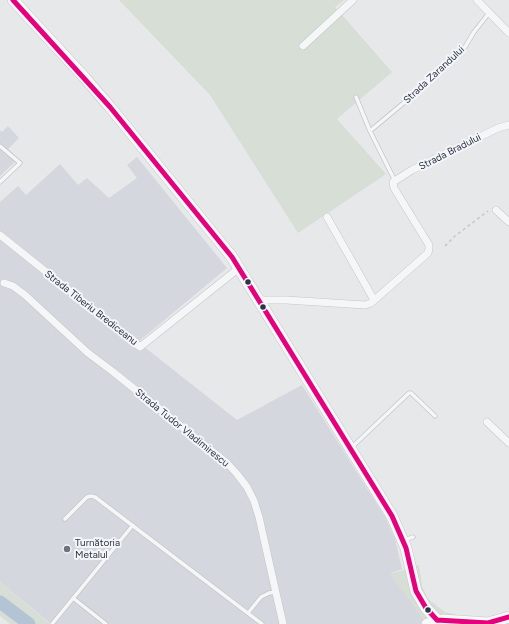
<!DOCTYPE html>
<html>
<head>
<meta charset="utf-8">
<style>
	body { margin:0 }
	canvas { display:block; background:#e6e8ea }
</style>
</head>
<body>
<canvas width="509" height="624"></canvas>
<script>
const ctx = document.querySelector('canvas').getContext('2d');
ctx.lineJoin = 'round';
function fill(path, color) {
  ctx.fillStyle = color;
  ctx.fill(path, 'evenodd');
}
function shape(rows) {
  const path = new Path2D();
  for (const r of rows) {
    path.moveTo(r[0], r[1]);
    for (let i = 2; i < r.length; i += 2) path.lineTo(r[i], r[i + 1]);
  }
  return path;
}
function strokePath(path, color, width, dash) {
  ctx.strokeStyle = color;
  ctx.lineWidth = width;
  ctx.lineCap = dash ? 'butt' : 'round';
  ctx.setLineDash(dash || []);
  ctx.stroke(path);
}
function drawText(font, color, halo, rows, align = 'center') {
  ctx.font = font + ' Figtree,sans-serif';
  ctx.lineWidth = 4;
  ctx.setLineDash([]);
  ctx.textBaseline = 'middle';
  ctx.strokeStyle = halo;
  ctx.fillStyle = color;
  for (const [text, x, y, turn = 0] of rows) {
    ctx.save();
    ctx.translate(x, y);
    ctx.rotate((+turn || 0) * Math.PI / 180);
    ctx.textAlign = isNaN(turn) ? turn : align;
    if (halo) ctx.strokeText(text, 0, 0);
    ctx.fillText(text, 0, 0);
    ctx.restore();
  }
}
const built = shape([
	[8,126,19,138,8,149,18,159,0,176,0,130,2,132],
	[137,157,227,268,138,342,237,420,302,385,385,517,395,539,402,569,391,573,427,624,51,624,0,582,0,202,18,186,26,195,60,164,78,185,87,178,109,198,137,178,127,165]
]);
const green = shape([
	[119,0,344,0,335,7,392,72,337,119,386,174,298,233,210,95],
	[419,565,422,586,428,599,445,612,478,620,509,614,509,624,427,624,390,574],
	[0,582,2,584,50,624,10,624,0,616]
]);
const river = shape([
	[0,602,29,624]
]);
const path = shape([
	[445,246,455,236,488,211]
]);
const lane = shape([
	[356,97,370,131],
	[0,146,20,163,0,182],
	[395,181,370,131,406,101,465,47,474,32,489,13],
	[351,448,409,393,411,393,435,416],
	[65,519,87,497,91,496,95,497,262,624],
	[404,540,413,537],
	[73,598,106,624],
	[248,613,261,597,269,593,275,592],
	[52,624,133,525]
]);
const street = shape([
	[477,0,509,33],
	[303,46,353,0],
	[496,210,509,222],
	[327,217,374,300],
	[0,235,140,347,239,268],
	[4,283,13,286,25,295,88,353,112,371,227,463,237,474,247,487,254,501,259,517,283,624],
	[259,300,286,300,365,305,371,303,428,253,429,249,429,245,394,188,393,182,412,170,498,128,509,125],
	[487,422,509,443]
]);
const secondary = shape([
	[13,0,85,78,110,107,232,257,392,516,406,548,416,591,426,608,437,620],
	[427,624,443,620,488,623,509,617]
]);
const bus1 = shape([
	[13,0,110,107,232,257,392,516,406,548,416,591,426,608,437,620],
	[437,620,488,623,509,617]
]);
const markers = [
	[248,282,3.5,"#2b3445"],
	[263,307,3.5,"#2b3445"],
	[67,549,4,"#6c737f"],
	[428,610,3.5,"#2b3445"]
];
const streetNames = [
	["Strada Zarandului",434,75,-43],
	["Strada Bradului",450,152,-27],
	["Strada Tiberiu Brediceanu",91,308,38],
	["Strada Tudor Vladimirescu",182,428,39]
];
const poiNames = [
	["Turnătoria",75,543],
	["Metalul",75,555]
];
fill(built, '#d4d7dd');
fill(green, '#d6ded6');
strokePath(river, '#b4c4d5', 13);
strokePath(lane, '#c4c6c8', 5);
strokePath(street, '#c4c6c8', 8);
strokePath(secondary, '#c4c6c8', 12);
strokePath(path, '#c5c6ca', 1.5, [3, 3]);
strokePath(lane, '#f5f6f7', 3.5);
strokePath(street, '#f5f6f7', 7);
strokePath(secondary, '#f8f8f8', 11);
strokePath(bus1, '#e5007d', 5);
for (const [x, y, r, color] of markers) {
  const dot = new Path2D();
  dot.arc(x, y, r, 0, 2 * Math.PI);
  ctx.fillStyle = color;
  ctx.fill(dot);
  strokePath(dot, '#f4f6f9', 1.5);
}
drawText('10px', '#2b3445', '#f4f6f9', streetNames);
drawText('10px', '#2b3445', '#f4f6f9', poiNames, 'left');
</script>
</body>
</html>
